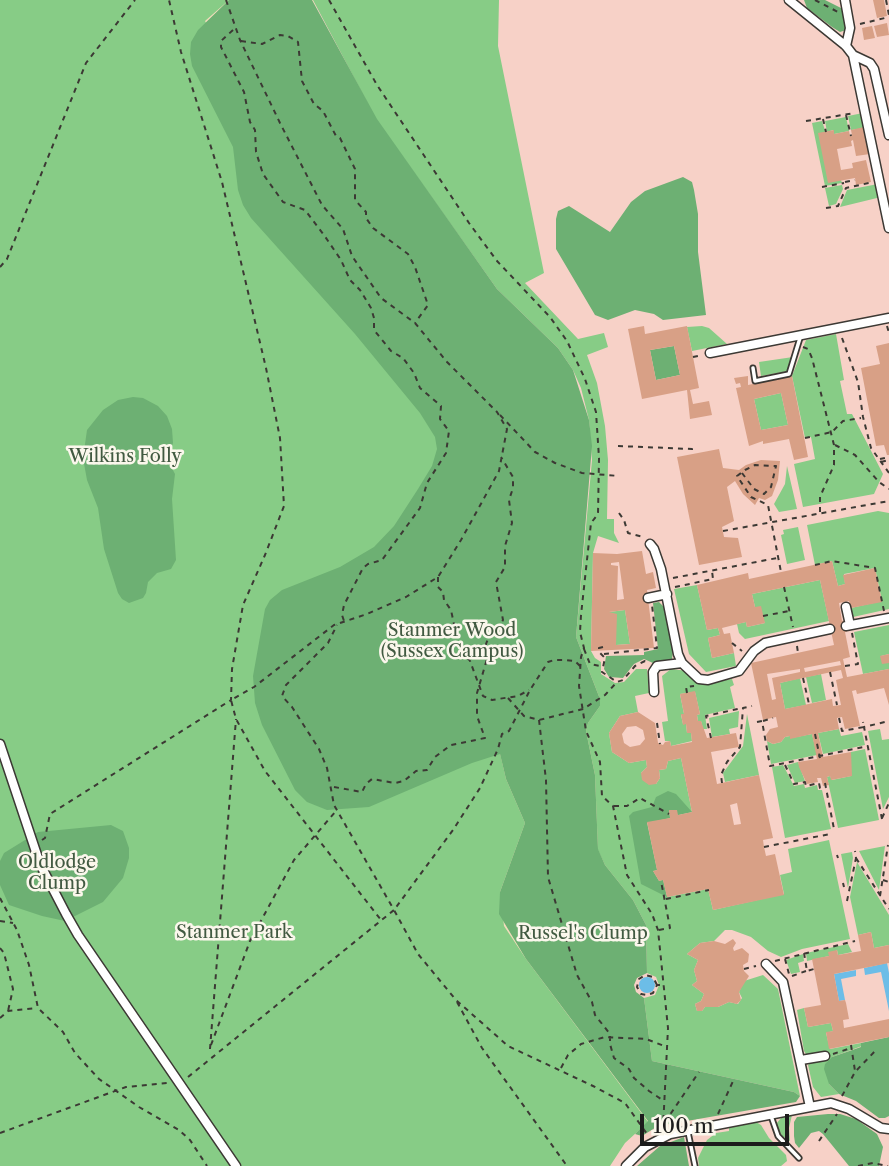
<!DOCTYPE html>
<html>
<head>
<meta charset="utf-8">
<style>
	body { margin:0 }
	#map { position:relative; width:889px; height:1166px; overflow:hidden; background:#f1dcbb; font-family:"Libre Caslon Text",serif }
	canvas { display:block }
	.scale { position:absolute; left:640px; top:1114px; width:149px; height:32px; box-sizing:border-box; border:4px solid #1c1c1c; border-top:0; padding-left:9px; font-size:21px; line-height:24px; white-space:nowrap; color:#1c1c1c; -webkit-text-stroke:5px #fbf7ec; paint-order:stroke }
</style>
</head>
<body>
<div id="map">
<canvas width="889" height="1166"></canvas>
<div class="scale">100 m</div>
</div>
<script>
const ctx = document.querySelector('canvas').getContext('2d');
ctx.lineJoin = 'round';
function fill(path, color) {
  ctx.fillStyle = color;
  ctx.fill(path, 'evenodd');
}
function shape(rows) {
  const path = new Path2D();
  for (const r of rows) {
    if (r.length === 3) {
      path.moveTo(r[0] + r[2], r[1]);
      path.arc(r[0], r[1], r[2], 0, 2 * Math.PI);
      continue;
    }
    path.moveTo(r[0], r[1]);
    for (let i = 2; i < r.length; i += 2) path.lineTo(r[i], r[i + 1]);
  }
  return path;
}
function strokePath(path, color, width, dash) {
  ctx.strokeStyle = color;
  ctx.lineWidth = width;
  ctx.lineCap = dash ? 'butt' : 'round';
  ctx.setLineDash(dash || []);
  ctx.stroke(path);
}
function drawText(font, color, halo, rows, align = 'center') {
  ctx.font = font + ' "Libre Caslon Text",serif';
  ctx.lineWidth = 5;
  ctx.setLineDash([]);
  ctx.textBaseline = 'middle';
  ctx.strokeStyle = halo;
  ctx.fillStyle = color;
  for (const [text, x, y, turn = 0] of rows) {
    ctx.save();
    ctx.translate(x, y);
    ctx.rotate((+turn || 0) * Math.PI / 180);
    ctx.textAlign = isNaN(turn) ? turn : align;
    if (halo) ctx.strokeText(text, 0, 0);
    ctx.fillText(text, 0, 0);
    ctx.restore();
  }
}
const built = shape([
	[313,0,889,0,889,1166,610,1166,625,1143,648,1122,652,1061,644,998,636,992,634,985,637,978,647,972,598,690,583,659]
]);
const green = shape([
	[0,0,229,0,205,21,460,475,468,618,506,779,525,823,500,892,504,926,526,959,648,1122,625,1143,610,1166,0,1166],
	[313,0,499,0,498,46,544,273,525,283,578,339,604,333,608,347,587,355,597,383,605,426,608,460,607,519,614,519,614,533,619,543,598,536,593,553,591,651,595,658,601,662,601,674,615,683,624,682,636,669,647,669,649,693,635,696,638,712,620,716,609,733,612,752,629,763,646,760,647,767,641,773,656,784,660,778,659,770,666,769,668,761,681,758,692,812,678,815,669,810,670,818,647,823,657,870,653,871,659,881,663,880,667,897,708,889,713,910,784,894,780,875,792,872,788,849,829,840,850,939,802,949,781,957,768,951,751,937,732,930,725,930,714,941,700,943,687,954,698,960,694,970,697,981,692,985,704,994,701,1001,695,1004,697,1011,702,1011,705,1007,718,1007,729,1002,738,1004,742,998,739,992,744,981,763,975,778,989,800,1096,794,1092,652,1061,644,998,655,995,659,985,656,977,647,973,646,925,633,900,605,865,598,850,595,775,586,731,588,723,600,706,600,699,576,637,592,460,589,420,581,388,573,370,558,348,497,289,376,119],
	[863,113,866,128,851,130,848,116],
	[846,117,849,131,834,134,833,130,827,132,825,121],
	[822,121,842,183,825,186,812,123],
	[878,184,880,194,877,198,840,207,847,190],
	[842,185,843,189,836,204,829,206,825,188],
	[702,326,709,328,727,344,692,351,687,327],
	[836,334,844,380,840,381,847,414,852,414,883,474,874,494,803,507,794,464,815,459,811,437,805,438,792,376,806,340],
	[793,357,788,371,761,376,759,362],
	[781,393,788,425,761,430,754,399],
	[787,466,797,509,779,512,774,504,785,484],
	[878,511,889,513,889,609,853,617,851,608,882,601,875,568,844,574,845,584,838,586,832,561,815,565,807,525],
	[798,527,805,560,787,564,781,535,784,534,783,530],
	[820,580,829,621,745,639,739,633,737,624,746,622,747,627,765,623,755,607,752,594],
	[697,585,707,630,718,628,720,635,708,638,712,658,734,653,736,666,706,672,689,654,674,589],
	[625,610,630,644,616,645,609,612],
	[889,625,889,654,881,656,889,663,889,669,863,674,854,632],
	[671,669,688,671,703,684,732,679,734,685,730,687,735,708,705,715,707,729,703,729,701,721,698,721,697,715,700,714,695,692,680,694,684,714,681,715,683,724,686,724,687,733,691,733,692,741,671,746,670,741,665,741,662,722,668,721,662,676],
	[821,674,826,700,812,703,806,677],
	[800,678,806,705,785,709,780,683],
	[739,711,738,727,729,729,730,734,712,737,709,718],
	[747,714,759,775,725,782,723,773,743,746],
	[839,729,841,736,862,732,865,745,823,754,818,733],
	[880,729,882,740,889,739,889,797,883,809,868,731],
	[812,734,817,755,771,764,767,741,773,744,781,742,785,737,790,736,791,738],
	[865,749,879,820,838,828,827,777,830,776,832,780,851,776,851,752],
	[798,762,805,781,795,783,787,765],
	[783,765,794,786,804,784,805,788,817,785,818,790,822,790,831,829,785,838,772,767],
	[885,846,879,890,859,851],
	[852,852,853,858,848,888,841,854],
	[857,862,889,915,889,945,874,948,871,932,858,935,850,897],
	[848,944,852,952,838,955,837,950,829,956,807,961,806,953],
	[803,954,804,961,798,963,800,972,791,974,786,960],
	[804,1008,808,1027,831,1023,833,1031,826,1033,830,1049,861,1043,862,1046,832,1057,829,1084,839,1094,821,1097,813,1087,808,1065,811,1062,804,1051,797,1010],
	[792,1115,789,1128,790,1141,782,1136,776,1124,782,1117],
	[756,1122,761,1125,769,1138,786,1155,787,1161,781,1166,699,1166,698,1158,707,1140,716,1133,729,1131,729,1128]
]);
const forest = shape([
	[229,0,312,0,377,119,497,289,558,348,573,370,589,420,592,446,576,637,600,699,600,706,588,723,586,731,595,775,598,849,605,865,633,900,646,925,647,973,637,978,634,985,636,992,644,998,652,1061,794,1092,800,1096,796,1102,658,1126,642,1136,635,1134,648,1121,526,959,499,914,500,892,525,823,506,779,500,754,472,763,369,807,327,810,307,802,295,790,262,725,255,703,253,676,265,609,270,600,282,590,340,567,374,547,394,526,418,489,432,466,437,449,435,437,420,413,355,334,251,218,243,205,238,190,233,147,192,66,190,54,191,42,198,30],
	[804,0,825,0,841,8,846,13,846,30,840,32,832,27,807,8],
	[683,177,692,182,694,190,698,214,698,252,706,315,663,320,654,314,635,310,608,320,595,315,556,249,556,219,558,211,569,206,610,232,631,202,645,191],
	[674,346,680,375,656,380,650,350],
	[133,397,143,398,158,406,167,416,172,429,173,443,167,459,175,474,172,499,176,560,171,569,157,573,148,582,146,593,143,598,129,603,122,599,118,593,104,549,98,508,87,480,83,458,87,430,103,410,118,400],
	[659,602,665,608,673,651,672,659,653,663,644,659,634,664,623,678,609,677,604,669,606,656,644,655,644,652,658,649,653,603],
	[668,791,676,794,692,812,678,815,669,810,670,818,647,823,657,870,653,871,659,881,663,880,667,897,641,884,629,816,633,812,652,807,656,797],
	[111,825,123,831,129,848,129,858,123,878,103,902,65,921,42,916,9,905,0,885,0,861,4,853,38,832],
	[889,1037,889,1116,885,1118,879,1118,856,1101,839,1094,829,1084,824,1069,825,1064,832,1057,861,1047,861,1043],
	[828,1114,840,1114,856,1119,877,1134,883,1147,879,1166,849,1166,823,1134,819,1131,811,1133,799,1148,795,1143,794,1136,794,1122,797,1117],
	[684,1137,689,1166,637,1166,660,1146]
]);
const water = shape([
	[887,963,889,973,889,1011,881,972,865,975,864,968],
	[856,970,856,976,841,979,845,1000,839,1001,834,974],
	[647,985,8]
]);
const building = shape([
	[873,0,884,0,887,16,877,18],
	[887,23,889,35,877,37,874,26],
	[872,26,875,38,864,40,862,28],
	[864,127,870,154,856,156,853,140,851,141,852,146,837,149,841,170,853,168,852,163,866,160,871,182,856,185,855,178,828,183,818,133,834,130,834,134,849,131,850,136,852,135,851,130],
	[644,326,645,334,687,326,699,388,690,390,693,404,709,401,712,415,690,419,687,390,642,399,628,329],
	[674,346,680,375,656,380,650,350],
	[889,343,889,455,887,455,884,445,876,446,861,368,880,364,876,346],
	[748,376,748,385,792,376,808,457,794,460,789,439,763,444,763,441,749,446,736,388,741,387,740,383,736,384,734,378],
	[781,393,788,425,761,430,754,399],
	[719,449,723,468,739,470,746,465,761,460,780,461,778,480,772,496,765,500,759,498,755,505,743,494,735,481,727,487,734,521,722,527,724,537,738,538,742,557,699,565,677,457],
	[642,551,646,574,653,572,656,588,647,590,654,648,591,651,593,553,617,554],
	[619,562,624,599,617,600,618,566,611,565,611,563],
	[625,610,630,644,616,645,617,614,609,612],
	[832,561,838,586,845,584,843,575,875,568,882,602,851,608,849,601,839,603,842,621,845,620,846,628,847,632,845,632,850,657,843,659,847,677,889,669,889,705,884,688,857,694,856,690,852,691,860,726,845,729,842,717,837,718,839,729,818,733,823,757,851,752,852,776,831,780,830,776,827,777,829,785,823,786,821,778,817,778,818,782,807,784,799,767,798,762,817,759,812,734,790,739,790,736,785,737,781,742,773,744,767,741,766,735,770,729,778,727,776,717,763,720,751,663,834,645,820,580,752,594,755,607,761,606,765,623,747,627,746,622,722,628,724,634,730,633,734,653,712,658,708,638,720,635,718,628,707,630,697,585,748,573,749,579],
	[840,661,841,665,805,672,804,668],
	[800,669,800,672,772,678,776,699,772,700,767,674],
	[841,670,843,678,836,680,841,705,833,706,832,699,785,709,780,683],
	[889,654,889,663,882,664,880,656],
	[695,691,700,714,697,715,698,721,701,721,707,738,736,733,739,747,711,752,717,784,759,775,773,838,763,840,764,847,766,856,775,854,784,895,713,910,708,889,667,897,663,880,659,881,653,871,657,870,647,822,670,818,669,810,677,810,678,815,692,812,681,758,668,761,666,769,659,770,660,778,656,784,649,785,642,780,641,773,647,767,646,760,629,763,612,752,609,733,620,716,638,712,655,723,658,743,663,745,665,742,670,741,671,746,692,742,691,733,687,733,686,724,683,725,681,714,684,714,680,694],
	[636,726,643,730,645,739,640,745,630,747,624,743,622,734,627,727],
	[737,803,741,824,734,825,730,805],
	[871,932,874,948,889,945,889,963,834,974,839,1001,845,1000,846,1003,849,1019,843,1020,844,1028,889,1019,889,1037,829,1049,826,1032,833,1031,831,1023,808,1027,804,1008,821,1005,812,959,829,956,828,952,837,950,838,955,861,951,858,935],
	[733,939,736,943,733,948,734,951,742,948,749,954,748,962,743,965,744,971,749,976,739,992,741,1000,737,1004,729,1002,718,1007,705,1007,702,1011,697,1011,695,1004,701,1001,704,994,692,985,697,981,694,970,698,960,687,954,700,943,714,941,725,944]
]);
const path = shape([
	[226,0,240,40,280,123,322,205,343,229,352,256,381,298,415,323,447,362,497,412,507,429,499,471,461,540,438,577,406,597,367,614,334,625,254,687,231,700,236,719,265,771,381,920],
	[329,0,377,85,469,223,497,261,550,317,567,341,585,379,596,412,599,458,598,514,591,523,581,615,580,632,584,648,581,657,579,686,586,731,600,762,602,796,613,806,627,875,652,914,658,930,668,1028,663,1128],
	[815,0,838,12],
	[886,0,889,15],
	[860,24,889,17],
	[233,30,221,41,221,47,244,92,250,122,255,130,256,152,263,174,283,202,305,210,324,235,341,260,350,280,360,290,371,308,374,318,374,330,391,351,403,358,414,373,420,388,441,406,440,419,449,431,446,453,427,483,420,508,382,560,368,564,363,568,344,605,342,615,344,621],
	[241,41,262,44,280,35,288,36,298,42,302,81,314,104,323,111,336,136,340,138,355,169,355,200,366,212,366,218,373,228,408,254,415,267,428,305,415,323],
	[846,115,851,136],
	[823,119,826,132],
	[806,121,855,113],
	[845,182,855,180],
	[822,187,844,183],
	[826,208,838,206,846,188,869,183],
	[0,267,7,259,86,63,135,0],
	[887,326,889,333],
	[842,338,858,382,863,417,871,448,889,473],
	[803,347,808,349,812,358,834,445,834,465,820,497,820,514],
	[693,357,702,355],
	[500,415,535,452,555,463,582,473,619,476],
	[805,438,832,432,843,421,861,418],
	[835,445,855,455,879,482,889,489],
	[618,446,692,449,692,454],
	[880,459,889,457],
	[881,462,889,460],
	[742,473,754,489,764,494,771,487,776,466,755,465,745,470,737,476,751,497,768,505,781,572],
	[619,513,624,520,628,533,643,537],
	[723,531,889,501],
	[815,565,832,561,875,568,884,611],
	[438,577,438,587,443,592,444,600,451,610,455,629,454,640,470,661,483,696,492,700,498,699,518,696,529,690],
	[673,578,777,558],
	[675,587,713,579,712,571],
	[784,587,793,627],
	[763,616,789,611],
	[732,643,742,651],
	[797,646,798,653],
	[603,647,599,648,599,652,605,658,602,672,617,682,623,680,635,666,645,661,649,663],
	[584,649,590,664,600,666],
	[604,654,657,648,652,605],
	[580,666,575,661,564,660,554,660,548,662,530,690,509,731,502,734,498,749,480,788,453,830,394,910,418,954,456,1000,508,1046,593,1086,625,1103,647,1134],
	[845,666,858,664,852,633],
	[830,672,837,705],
	[803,678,809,704],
	[687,693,686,687,694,686],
	[508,698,524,716,539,720,583,709,605,695,617,682],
	[839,718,842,731,864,727,863,722],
	[539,720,546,780,548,877,577,975,592,1002,595,1015,610,1034,610,1044,614,1058,629,1069,634,1078,649,1091,664,1101],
	[763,721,773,718],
	[757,722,762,721,770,766,868,746],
	[657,723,660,744],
	[815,734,820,758],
	[711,738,706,716,742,708],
	[785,765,794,784,805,782,806,786,819,783,820,788,826,787],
	[722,783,721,775,727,762,740,747,743,708,752,706],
	[825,783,834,829],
	[334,787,362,792,366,784,372,779,395,783,404,781,416,771,427,770,435,757,451,745,485,738,477,716,477,693,487,659,486,644,489,636,499,627,503,620,496,582,505,567,505,546,512,523,509,500,513,488,513,477,501,457],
	[614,806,627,806,640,798,669,814],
	[882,818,889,803],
	[882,819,864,727,889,721],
	[42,840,45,838,50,814,231,700,232,669,243,605,265,555,284,506,280,438,266,368,222,182,181,52,169,0],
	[764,847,830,834],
	[837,855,838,858],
	[856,858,889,909],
	[883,880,889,882],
	[843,883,844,887],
	[880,896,888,845],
	[0,898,17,930,29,965,38,1008,63,1032,75,1053,99,1079,139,1107,179,1130,190,1140,207,1166],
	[666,899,709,890],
	[847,901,856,858,855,851],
	[0,921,13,923],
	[659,930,670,928,661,881],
	[0,948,4,953,13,989,8,1011],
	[804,953,807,971,814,969],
	[785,959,789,974],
	[775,961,855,941],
	[744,969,756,966],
	[792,976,806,971],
	[657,985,653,977,645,975,639,979,637,987,641,994,647,995,653,993,657,985,664,985],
	[457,1002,482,1048,567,1166],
	[0,1018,8,1011,37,1008],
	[211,1045,250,941,294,860,336,811],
	[851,1045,855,1071],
	[210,1049,236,719],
	[833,1054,851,1048],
	[561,1068,568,1055,581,1044,605,1037,646,1039,667,1047],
	[188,1077,394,910,334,805,327,768,319,749,292,707,282,696,286,685,328,643,337,625],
	[842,1096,855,1072,876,1050],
	[718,1114,734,1079],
	[665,1122,699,1072],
	[0,1133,126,1087,167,1083],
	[819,1141,837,1114],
	[858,1166,873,1163,888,1166]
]);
const service = shape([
	[753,368,755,381,789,374,800,338],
	[771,1116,778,1136,799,1158],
	[688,1132,695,1166]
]);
const minor = shape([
	[789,0,846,46,853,55,889,228],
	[845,0,850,28,846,46],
	[853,55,870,63,874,69,889,135],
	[710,353,889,318],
	[650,544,654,549,661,569,678,654,682,663,699,679,708,680,739,671,754,651,765,643,830,629],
	[648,598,667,594],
	[846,607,850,625],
	[846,626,889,618],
	[654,692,653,672,657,666,682,663],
	[0,744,40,864,66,914,78,935,236,1166],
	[766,964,783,982,810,1107],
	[801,1060,825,1056],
	[626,1166,645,1147,670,1134,831,1103,849,1109,881,1128,889,1129]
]);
const parkNames = [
	["Wilkins Folly",125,457],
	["Stanmer Wood",452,631],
	["(Sussex Campus)",452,652],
	["Oldlodge",57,863],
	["Clump",57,884],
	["Stanmer Park",234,933],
	["Russel's Clump",583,934]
];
fill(built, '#f7d1c7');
fill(green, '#87cc86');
fill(forest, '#6db073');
fill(water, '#6cbde7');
fill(building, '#d8a086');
strokePath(service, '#3c3934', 7);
strokePath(minor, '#3c3934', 11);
strokePath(path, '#3c3934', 2, [5, 5]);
strokePath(service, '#fff', 3.5);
strokePath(minor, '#fff', 8);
drawText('18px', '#415a41', '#fbf7ec', parkNames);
</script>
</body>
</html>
